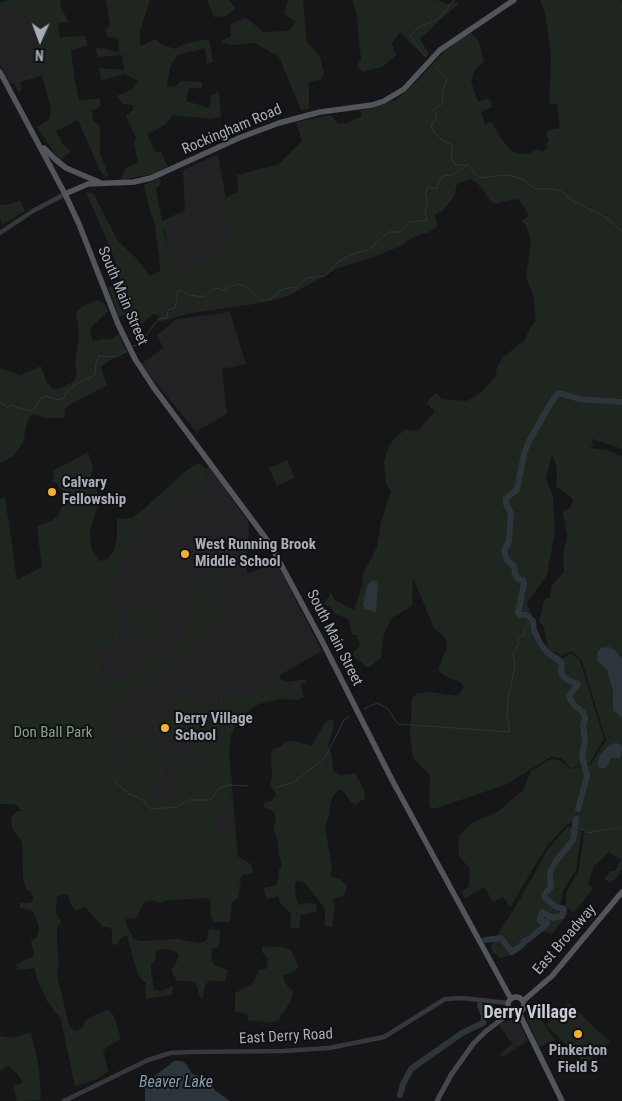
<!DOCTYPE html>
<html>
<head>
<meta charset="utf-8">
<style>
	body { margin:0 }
	#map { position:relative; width:622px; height:1101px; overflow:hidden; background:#161618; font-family:"Roboto Condensed",sans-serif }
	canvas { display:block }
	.north { position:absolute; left:15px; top:15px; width:50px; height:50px; -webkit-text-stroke:4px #111113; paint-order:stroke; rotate:182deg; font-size:14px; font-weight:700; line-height:20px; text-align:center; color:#a8adb8 }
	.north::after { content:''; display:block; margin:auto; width:18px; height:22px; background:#a8adb8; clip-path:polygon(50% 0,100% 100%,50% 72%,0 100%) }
</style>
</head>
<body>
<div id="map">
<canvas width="622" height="1101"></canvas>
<div class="north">N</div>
</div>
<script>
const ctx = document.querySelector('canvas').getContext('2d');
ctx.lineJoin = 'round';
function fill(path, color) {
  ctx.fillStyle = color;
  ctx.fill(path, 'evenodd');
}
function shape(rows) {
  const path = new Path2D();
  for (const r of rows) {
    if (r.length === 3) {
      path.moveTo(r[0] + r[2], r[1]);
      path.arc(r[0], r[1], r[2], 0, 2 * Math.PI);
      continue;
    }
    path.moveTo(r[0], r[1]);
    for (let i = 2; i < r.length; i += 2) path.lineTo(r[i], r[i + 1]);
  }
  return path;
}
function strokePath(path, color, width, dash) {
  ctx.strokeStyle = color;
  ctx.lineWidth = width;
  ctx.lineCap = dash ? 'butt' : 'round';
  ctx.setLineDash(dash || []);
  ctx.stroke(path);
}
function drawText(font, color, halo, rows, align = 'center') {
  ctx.font = font + ' "Roboto Condensed",sans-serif';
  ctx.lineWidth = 4;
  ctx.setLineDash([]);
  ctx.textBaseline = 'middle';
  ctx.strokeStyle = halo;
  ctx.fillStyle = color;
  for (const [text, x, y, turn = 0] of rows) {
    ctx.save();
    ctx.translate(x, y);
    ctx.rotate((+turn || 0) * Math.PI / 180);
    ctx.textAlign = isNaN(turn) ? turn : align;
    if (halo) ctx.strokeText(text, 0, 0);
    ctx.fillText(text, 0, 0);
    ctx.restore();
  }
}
const built = shape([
	[12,0,37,0,61,65,10,84,0,64,0,5],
	[218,154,239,272,173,286,163,221,185,210,183,170],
	[230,312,246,364,222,369,227,414,196,432,141,364,163,348,157,335,177,319],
	[209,466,249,523,247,573,277,564,322,651,279,676,283,690,300,682,304,698,218,700,232,786,241,890,130,901,95,642,120,640,114,585,128,535],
	[511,1019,519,1022,528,1041,502,1057,499,1054,512,1044,499,1025]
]);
const green = shape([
	[7,0,60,0,61,8,69,22,58,23,60,37,85,36,88,45,71,51,75,81,79,101,99,98,101,106,92,111,93,120,100,127,100,154,108,173,107,178,101,173,78,120,56,131,62,143,71,151,60,161,37,127,49,120,51,108,42,76,20,82,22,89,19,93,12,81,43,69,43,46,36,30,17,3,0,10,0,3],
	[106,0,150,0,140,31,140,45,144,45,155,39,161,44,175,49,184,44,209,39,213,62,207,64,205,48,178,55,170,67,167,85,174,87,181,81,202,82,202,88,189,88,186,101,210,108,211,95,219,92,221,117,210,119,173,115,166,124,148,134,149,138,156,153,161,151,168,167,153,174,120,180,127,167,138,163,134,143,136,138,126,116,133,110,133,105,123,104,116,96,131,90,138,81,125,74,101,80,99,68,124,70,122,55,98,57,95,47,118,52,119,38,108,37,105,30,110,26],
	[207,0,228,0,236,8,226,16,214,17],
	[288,0,303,0,307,43,319,55,324,72,322,79,309,82,309,108,301,110,279,57,255,43,232,45,220,42,231,36,230,24,246,18,264,32,288,31,296,22,284,14],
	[352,0,437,0,447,4,460,2,420,39,429,53,426,58,400,32,392,43,396,55,382,67,363,72,357,66,361,59,356,11],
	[540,0,621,0,622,3,622,449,592,439,593,445,590,448,611,451,622,457,622,869,615,880,610,882,604,879,611,871,615,871,621,860,609,852,594,866,588,884,592,887,592,890,574,912,566,907,566,893,579,870,584,831,576,823,567,824,547,846,510,907,503,897,492,902,485,887,465,898,461,892,469,886,470,869,459,856,458,837,471,823,499,811,523,790,531,771,551,759,559,760,571,769,591,764,606,740,582,661,571,651,562,656,548,649,544,627,539,622,544,600,550,597,552,585,564,572,563,555,567,537,563,512,570,508,573,500,570,496,556,487,557,478,556,465,552,455,546,478,553,497,555,530,547,575,527,603,540,638,548,650,563,658,571,653,580,661,604,739,590,763,571,768,561,758,551,757,505,785,434,809,430,807,429,802,430,775,413,758,410,735,412,698,418,693,431,692,458,696,464,687,461,683,443,675,438,670,446,649,446,638,434,628,413,578,412,606,392,618,384,634,381,658,368,668,354,657,353,652,360,646,357,635,352,635,348,619,335,614,330,607,324,604,331,593,335,600,354,610,363,583,362,576,377,547,381,522,391,491,386,485,384,462,389,446,394,439,405,429,416,431,420,429,435,411,427,404,429,399,437,393,442,399,467,401,480,393,497,375,495,371,504,356,524,341,530,328,536,321,533,294,526,277,531,241,526,225,521,221,529,216,520,201,516,199,493,204,478,184,470,179,457,184,454,197,442,211,435,215,437,227,429,232,411,238,401,246,371,258,338,268,290,295,268,302,191,313,159,322,159,315,153,314,142,324,134,326,132,318,129,313,119,317,108,287,122,283,111,250,86,192,93,193,118,241,135,257,150,276,160,271,159,257,154,220,150,212,144,185,160,178,161,184,156,189,162,221,180,213,183,218,163,230,171,266,179,270,202,261,228,243,231,237,221,210,224,206,221,200,238,192,237,175,279,164,302,141,296,122,331,115,338,124,347,123,362,116,360,111,396,100,416,82,445,51,459,40,471,33,479,41,484,61,474,71,471,81,478,102,488,98,491,101,492,107,481,112,485,124,492,122,503,141,512,151,519,154,528,154,538,149,543,152,547,148,546,144,549,139,546,135,548,130,560,128,557,104,549,104,551,54,545,13],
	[20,200,25,211,2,225,0,219,0,205,11,204],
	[97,300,104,303,108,312,92,326,90,332,93,341,103,339,111,340,119,333,127,353,116,356,101,367,107,385,71,404,65,409,64,418,46,418,32,414,27,422,23,443,13,456,0,463,0,368,20,375,41,366,47,383,54,390,66,386,75,380,77,372,75,365,79,333,76,312,81,307],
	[88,452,93,469,89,484,97,490,99,501,90,530,91,548,99,561,108,559,114,550,117,538,117,519,132,518,138,514,187,470,197,464,201,464,206,470,206,480,199,487,190,494,172,502,161,509,133,534,114,584,116,603,120,613,119,627,120,641,96,646,97,654,102,665,102,676,106,682,124,677,132,670,138,661,148,662,174,649,183,642,190,617,190,593,226,564,228,576,215,584,213,590,218,597,224,622,204,638,179,665,165,666,129,699,110,713,107,721,109,739,113,753,124,772,139,777,145,776,162,758,170,756,174,757,172,762,167,766,166,776,153,782,146,790,152,796,161,799,180,787,192,795,172,767,180,760,191,758,202,759,212,763,210,756,198,751,194,742,194,735,215,717,220,697,247,696,277,677,287,682,305,679,306,682,300,684,300,700,280,699,259,704,240,717,231,735,229,753,232,783,230,796,234,814,232,817,225,812,219,813,216,817,215,823,218,831,226,832,233,828,237,856,251,864,253,873,243,875,238,883,239,898,232,902,230,922,214,922,210,913,211,902,206,898,174,900,165,901,161,903,153,901,145,902,141,907,137,918,126,919,126,924,134,939,141,941,177,939,200,943,207,940,209,929,220,930,219,947,212,949,211,958,214,965,228,970,225,982,210,980,205,985,203,997,200,997,196,984,190,981,177,981,171,970,176,963,179,955,174,951,162,949,156,952,155,960,151,965,151,972,154,989,161,991,173,986,172,995,152,998,147,1000,145,992,146,983,141,979,137,972,127,935,121,938,117,945,112,944,112,930,108,927,103,927,85,907,75,911,70,903,68,895,66,894,57,896,56,912,61,922,57,929,57,946,59,962,57,975,69,1025,74,1031,82,1028,85,1021,95,1015,108,1010,114,1016,121,1039,107,1047,103,1052,106,1061,108,1072,97,1079,75,1086,60,1016,56,1013,47,1001,43,991,38,982,34,968,17,970,16,964,34,956,31,940,37,938,39,927,33,911,20,908,20,903,28,903,33,901,33,896,31,892,26,890,23,877,22,843,12,828,11,817,17,811,21,811,18,806,13,804,0,804,0,499,5,496,17,580,42,567,37,526,52,521,59,514,64,500,62,490,56,483,51,482,54,475,53,471],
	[287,460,295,478,277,486,269,468],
	[132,606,169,616,161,643,124,632],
	[179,695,210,706,206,719,174,708],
	[161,713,188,717,185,730,181,736,174,739,166,740,157,739],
	[334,720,333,730,328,745,332,757,333,770,340,775,355,773,364,790,365,798,355,805,349,800,346,794,340,789,333,796,330,805,330,813,325,827,332,868,330,876,341,880,347,885,344,896,332,899,335,906,332,927,325,926,325,909,311,890,305,883,297,881,295,886,296,899,299,905,307,903,316,904,317,911,301,915,299,928,290,928,291,913,281,905,278,897,266,899,264,888,275,886,278,881,278,872,282,866,278,852,278,841,273,829,276,821,275,814,270,810,263,807,264,803,272,801,276,795,270,784,272,776,271,757,273,749,281,747,286,742,294,741,312,746,326,721],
	[130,736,139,737,150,740,158,746,165,755,136,776,115,744],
	[567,827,575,827,582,830,576,870,563,891,560,907,568,913,552,934,542,931,518,952,501,958,493,953,491,946,520,899,548,849],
	[262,946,282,947,291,950,299,967,293,972,283,975,285,983,293,992,291,1001,278,1020,270,1023,248,1020,247,1014,235,1011,235,993,252,984,259,970,266,969,268,958,262,952],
	[569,1003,610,1042,586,1064,546,1025],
	[530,1004,555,1040,539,1047,527,1019,527,1009],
	[31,1032,39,1068,41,1100,17,1101,13,1085,19,1085,23,1082,16,1072,8,1066,0,1071,0,1036,13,1038]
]);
const water = shape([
	[373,580,377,582,378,586,376,612,365,609,363,605,367,585],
	[609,647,615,650,622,659,622,718,613,710,613,691,607,670,597,661,597,653,601,648],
	[615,743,620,744,622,747,621,756,619,758,611,758,607,766,604,768,600,768,597,765,600,755,609,745],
	[174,1061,182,1061,186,1064,192,1074,203,1077,216,1091,230,1101,145,1101,145,1085,148,1081]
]);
const stream = shape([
	[426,57,410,36,419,27,438,19,454,0],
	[435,66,447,80,442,92,443,103,433,110,437,114,436,118,431,126,433,131,442,140,453,145,451,156,455,165,468,165,480,178,505,175,517,177,527,182,535,189,550,189,562,191,571,200,609,219,622,232],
	[132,346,138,345,143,340,158,319,167,318,168,310,175,308,178,291,183,291,189,295,204,297,211,290,217,288,224,291,229,287,237,284,245,286,261,300,271,299,279,291,288,288,297,287,307,278,325,276,338,262,355,253,369,250,388,232,401,232,409,222,427,220,425,209,428,205,425,194,428,187,437,189,439,181,443,176,452,175,468,165],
	[0,402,7,407,12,405,15,407,31,411,35,408,40,399,45,396,59,400,64,398,66,393,73,386,95,375,96,364,99,356,117,357,127,350],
	[364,709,377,703,387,708,398,724,510,732,507,716,508,699,515,666,513,653,519,644,518,638,525,635,524,628,533,621],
	[114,781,129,794,143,800,151,809,177,807,188,800,211,800,219,788,229,785,248,786],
	[277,787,294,782,325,758,344,720,349,717],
	[576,826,588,833,607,829],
	[610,829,618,829,622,827]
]);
const river = shape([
	[578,809,587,776,582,756,585,739,583,725,585,719,583,712,574,705,569,696,578,684,568,680,563,676,561,671,562,663,547,652,540,643,534,630,533,621,527,615,520,615,518,613,524,583,523,580,518,579,515,574,514,566,507,560,504,551,509,541,511,513,506,504,506,498,517,490,524,454,529,441,554,398,558,394,563,394,579,399,622,402],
	[485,940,501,938,512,952,522,945,523,942,529,939,547,924,547,922,541,922,540,920,542,912,553,918,562,916,564,909,556,907,545,898,544,895,551,887,550,872,556,861,573,840,576,819],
	[400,1095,403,1084,411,1069,462,1033,483,1023,484,1016,480,1005]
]);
const tertiary = shape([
	[0,233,33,211,65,194],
	[64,1101,148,1060,170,1053,190,1052,284,1051,329,1048,384,1037,445,999,462,998,508,1003]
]);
const secondary = shape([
	[437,1101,451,1075,473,1044,485,1032,511,1012]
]);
const primary = shape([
	[0,72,65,194,79,224,118,324,135,359,154,388,270,544,322,641,391,778,511,999],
	[44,148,56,160,66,168,99,182],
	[65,194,88,184,134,182,151,178,239,138,279,123,320,112,372,105,384,101,404,89,440,50,514,0],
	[516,1005,8],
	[523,1001,552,976,622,892],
	[519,1013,562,1101]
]);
const markers = [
	[52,492,5,"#f2b134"],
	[185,554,5,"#f2b134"],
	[165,728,5,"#f2b134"],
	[578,1034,5,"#f2b134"]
];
const streetNames = [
	["Rockingham Road",232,130,-23],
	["South Main Street",122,296,67],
	["South Main Street",334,638,63],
	["East Broadway",565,940,-49],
	["East Derry Road",286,1037,-3]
];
const poiNames = [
	["Calvary",62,483],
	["Fellowship",62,500],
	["West Running Brook",195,545],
	["Middle School",195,562],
	["Derry Village",175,719],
	["School",175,736],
	["Pinkerton",578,1051,"center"],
	["Field 5",578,1068,"center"]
];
const parkNames = [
	["Don Ball Park",53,733]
];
const waterNames = [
	["Beaver Lake",176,1083]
];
const quarterNames = [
	["Derry Village",530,1013]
];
fill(built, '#222225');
fill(green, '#1e261f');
fill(water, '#2c353c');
strokePath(stream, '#2c353c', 1);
strokePath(river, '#2c353c', 6);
strokePath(tertiary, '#37383d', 4.5);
strokePath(secondary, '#45474d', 5);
strokePath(primary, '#53555c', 5.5);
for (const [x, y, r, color] of markers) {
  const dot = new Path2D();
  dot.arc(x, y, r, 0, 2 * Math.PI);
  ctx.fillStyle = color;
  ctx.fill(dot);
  strokePath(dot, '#111113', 2);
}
drawText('15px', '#a8adb8', '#111113', streetNames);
drawText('bold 15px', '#a8adb8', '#111113', poiNames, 'left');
drawText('15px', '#7fa381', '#111113', parkNames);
drawText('italic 16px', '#7f9bb3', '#111113', waterNames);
drawText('bold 18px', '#c9ccd4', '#111113', quarterNames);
</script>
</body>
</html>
